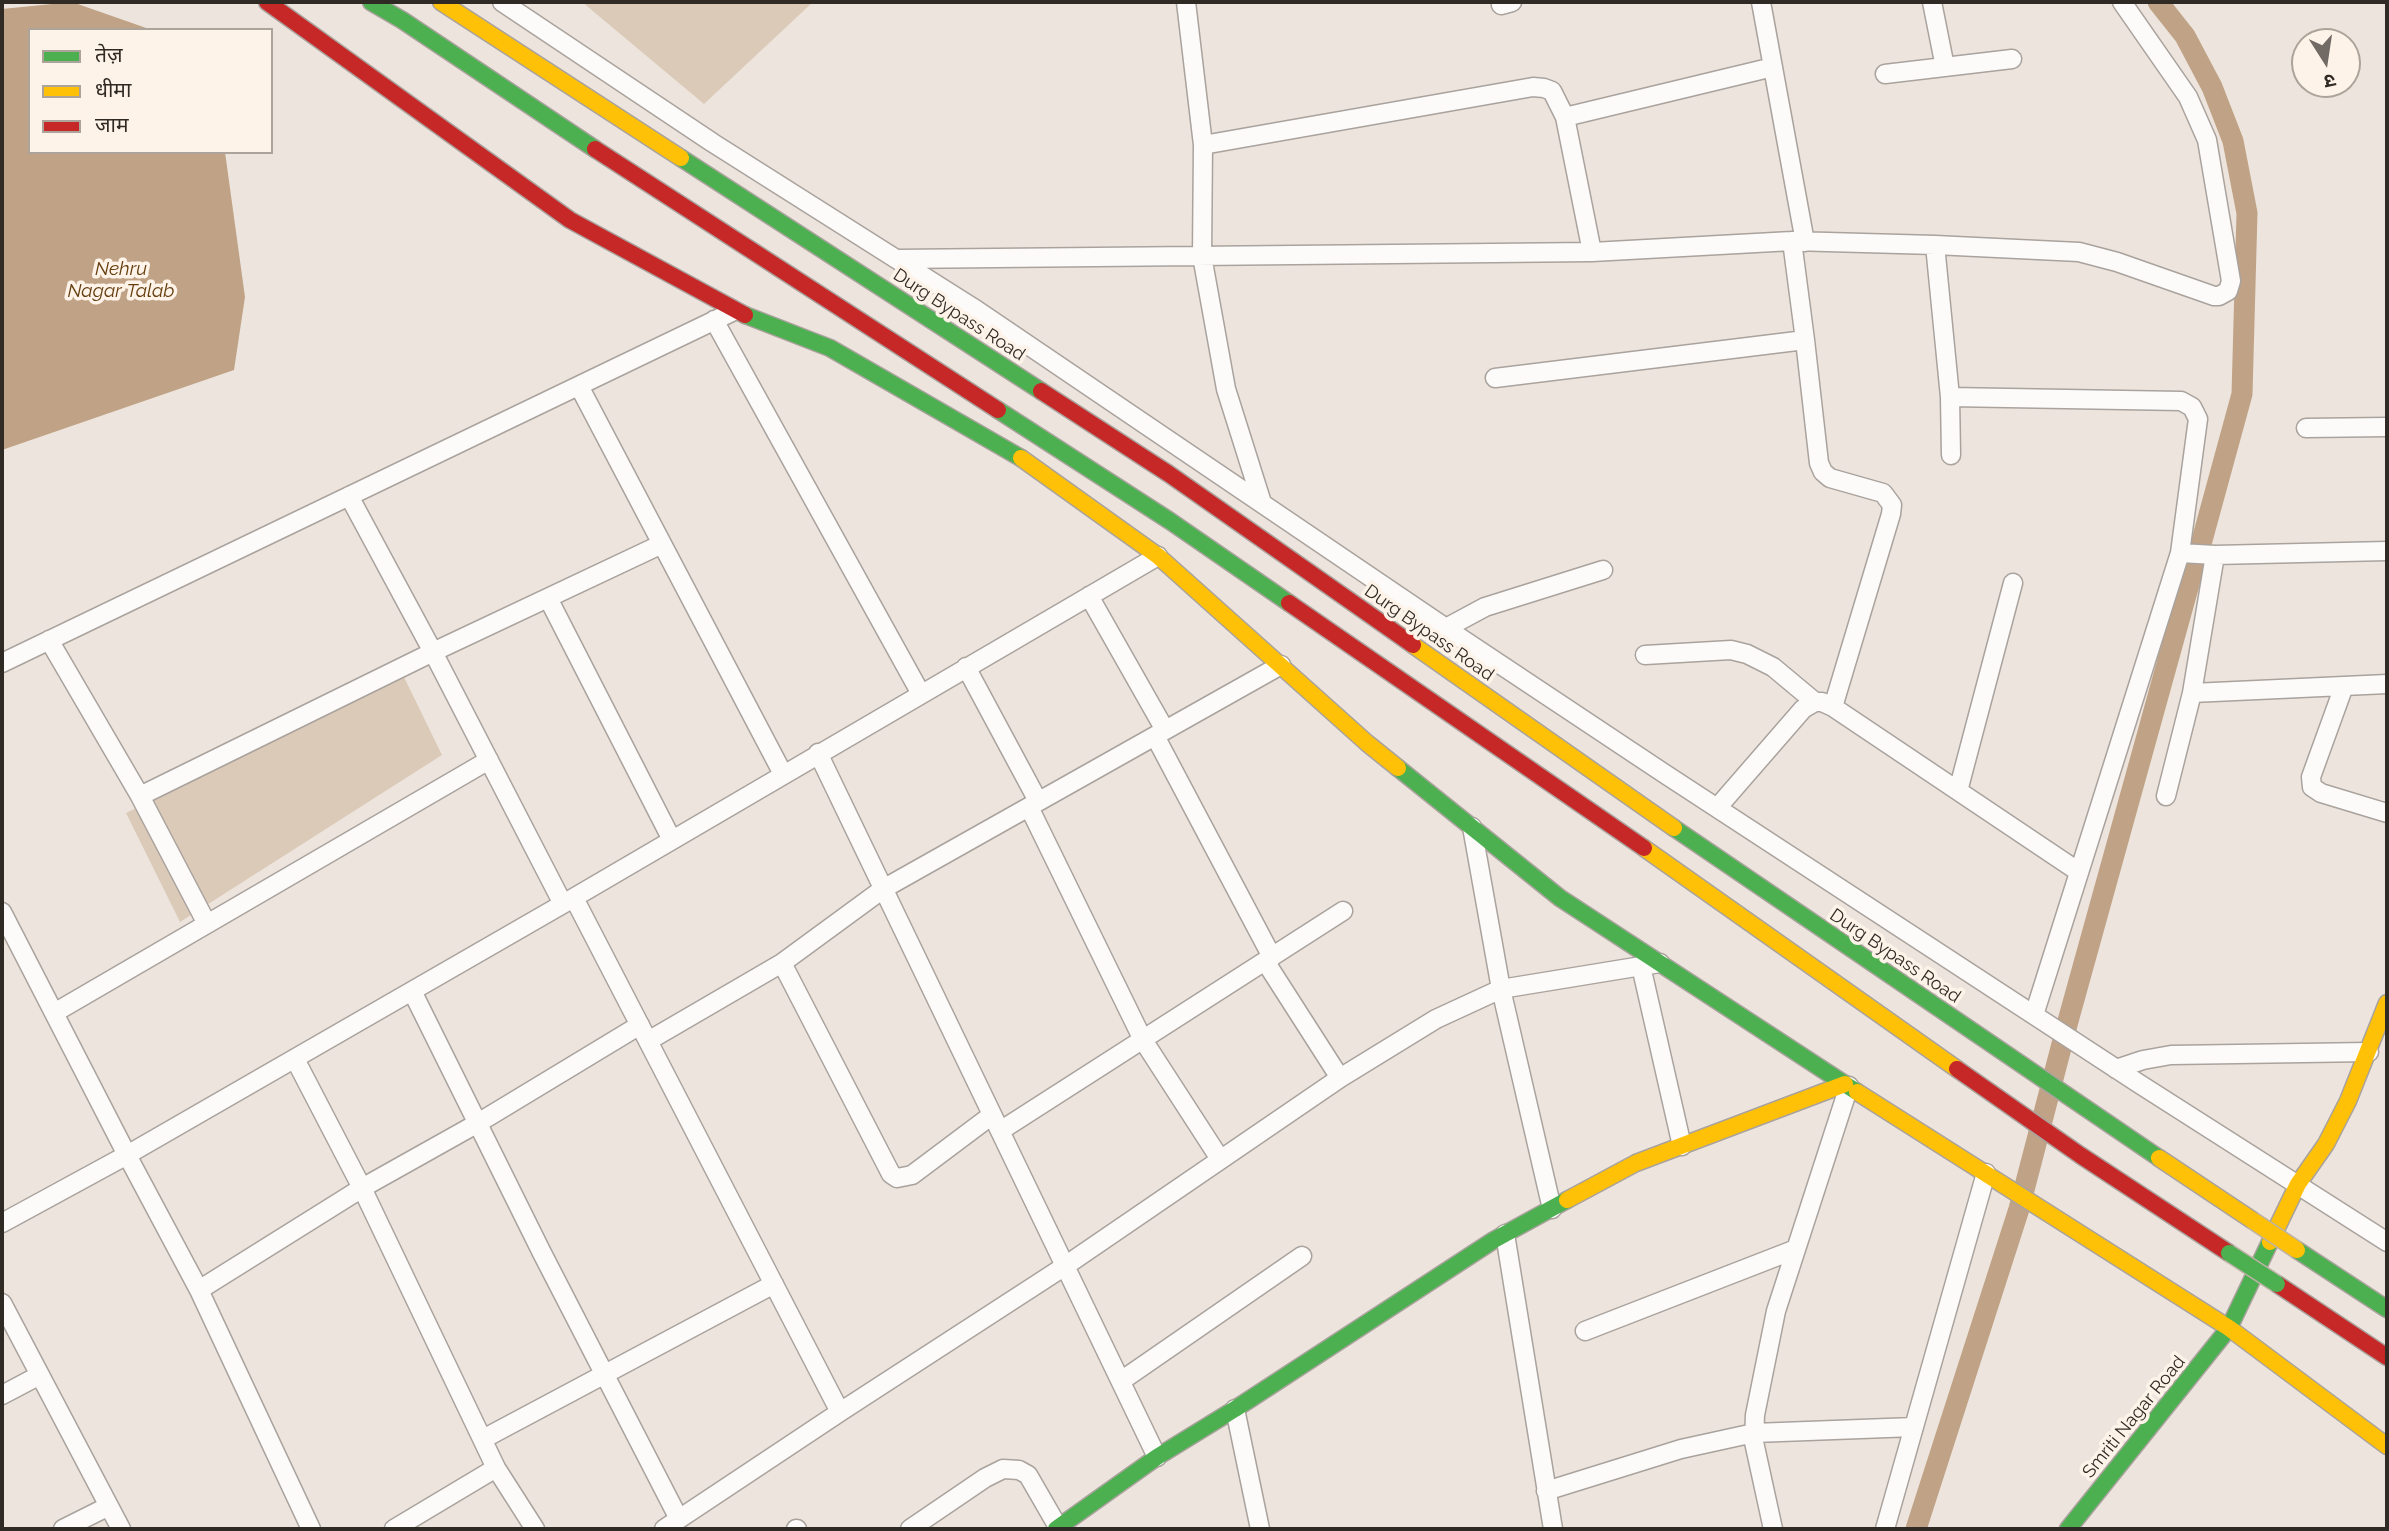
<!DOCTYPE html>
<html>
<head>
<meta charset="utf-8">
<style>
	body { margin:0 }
	#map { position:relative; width:2389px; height:1531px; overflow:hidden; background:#ede5dd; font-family:Raleway,"Noto Sans Devanagari",sans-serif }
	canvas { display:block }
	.frame { position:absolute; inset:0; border:4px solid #302a25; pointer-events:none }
	.legend { position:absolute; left:28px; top:28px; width:245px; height:126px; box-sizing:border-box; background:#fef3e8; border:2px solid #aca39a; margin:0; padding:9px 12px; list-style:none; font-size:21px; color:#302a25 }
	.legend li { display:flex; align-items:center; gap:14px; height:35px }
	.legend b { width:35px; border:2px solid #aca39a }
	.north { position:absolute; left:2291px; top:28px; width:70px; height:70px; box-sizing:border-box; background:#fef3e8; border:2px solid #aca39a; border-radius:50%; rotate:168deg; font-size:19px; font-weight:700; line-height:28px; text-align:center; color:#302a25 }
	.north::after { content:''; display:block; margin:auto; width:24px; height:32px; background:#726b65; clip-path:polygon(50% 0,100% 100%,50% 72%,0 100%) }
</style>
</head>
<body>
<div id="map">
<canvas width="2389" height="1531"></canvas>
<div class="frame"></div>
<ul class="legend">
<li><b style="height:9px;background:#4caf50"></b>तेज़</li>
<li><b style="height:9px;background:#ffc107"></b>धीमा</li>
<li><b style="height:9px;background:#c62828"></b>जाम</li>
</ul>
<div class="north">उ</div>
</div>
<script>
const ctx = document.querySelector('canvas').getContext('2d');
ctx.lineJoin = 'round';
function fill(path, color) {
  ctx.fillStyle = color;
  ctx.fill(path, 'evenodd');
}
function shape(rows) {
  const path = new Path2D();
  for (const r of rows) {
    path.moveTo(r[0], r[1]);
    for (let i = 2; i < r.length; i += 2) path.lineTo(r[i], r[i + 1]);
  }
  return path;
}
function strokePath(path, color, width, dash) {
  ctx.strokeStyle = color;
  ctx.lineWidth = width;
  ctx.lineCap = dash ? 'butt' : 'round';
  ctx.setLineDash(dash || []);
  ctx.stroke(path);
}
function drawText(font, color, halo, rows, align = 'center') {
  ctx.font = font + ' Raleway,sans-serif';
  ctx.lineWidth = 7;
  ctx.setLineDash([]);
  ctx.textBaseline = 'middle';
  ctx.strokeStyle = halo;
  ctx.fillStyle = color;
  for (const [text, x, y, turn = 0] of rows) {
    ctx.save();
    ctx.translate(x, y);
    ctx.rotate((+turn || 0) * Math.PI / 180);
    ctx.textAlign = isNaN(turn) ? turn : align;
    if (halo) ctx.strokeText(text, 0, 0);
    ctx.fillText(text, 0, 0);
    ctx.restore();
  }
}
const green = shape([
	[582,2,813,2,704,104],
	[404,677,442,755,180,922,126,813]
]);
const water = shape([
	[72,2,152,30,30,30,30,152,225,152,245,297,234,370,2,450,2,9]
]);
const canal = shape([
	[2158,2,2185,36,2212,87,2233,141,2247,213,2242,394,2201,544],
	[1916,1529,2019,1209,2068,1021,2196,559]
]);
const street = shape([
	[502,2,713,143,972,307,1462,639,1665,774,2138,1083,2387,1242],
	[1186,2,1203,145,1202,256,1226,389,1262,503],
	[1761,2,1805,242],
	[1932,2,1945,67],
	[1501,5,1512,2],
	[1885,74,2012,59],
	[1565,117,1773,67],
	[1203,145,1533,87,1544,88,1552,91,1565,117,1592,252],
	[1792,241,1805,340,1819,463,1823,472,1830,478,1883,493,1892,505,1891,514,1833,707],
	[1935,245,1950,397,1951,455],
	[897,259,1592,252,1792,241,1935,245,2079,252,2117,262,2214,296,2219,296,2228,291,2231,281,2207,140,2188,97,2122,2],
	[714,320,921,694],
	[1495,378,1805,340],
	[579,386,783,774],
	[1950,397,2181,401,2192,407,2198,419,2180,553,2034,1015],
	[2306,428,2387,427],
	[349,496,433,652,563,904],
	[2180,553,2215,555,2387,551],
	[1089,596,1165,730],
	[548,598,672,840],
	[1446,628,1485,607,1603,570],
	[49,640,140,796,207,924],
	[1645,655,1731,650,1747,654,1773,667,1815,702],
	[2,663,734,311],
	[966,667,1038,801],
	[2344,686,2311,777,2312,787,2321,793,2387,813],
	[2192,693,2387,684],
	[1155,736,1272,957],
	[818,753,1157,1457],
	[1958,791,2013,583],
	[140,796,433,652,662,544],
	[2166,796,2192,693,2215,555],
	[1029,807,1143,1040,1220,1159],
	[1717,808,1803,709,1815,702,1822,702,1833,707,2079,872],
	[1472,827,1501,989,1552,1209],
	[574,898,840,1412,1065,1266,1340,1078,1436,1019,1501,989,1660,963],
	[2,912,127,1155,199,1290,311,1529],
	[1265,961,1340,1078],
	[782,963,891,1174,897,1178,912,1175,992,1115],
	[1641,966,1682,1146],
	[412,991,542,1253,679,1519],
	[54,1013,489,760],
	[648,1041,782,963,883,889,1281,665],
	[295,1059,362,1188,496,1468,535,1529],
	[2116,1069,2143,1060,2171,1055,2369,1052],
	[1000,1131,1343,911],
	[2,1223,127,1155,563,904,1158,556],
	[1505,1234,1553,1529],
	[199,1290,362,1188,478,1123,640,1025],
	[2,1303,121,1529],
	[1585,1331,1796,1249],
	[1121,1381,1302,1256],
	[2,1395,40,1375],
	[1235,1409,1260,1529],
	[483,1439,774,1284],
	[1546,1491,1681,1449,1754,1433,1914,1427],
	[63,1529,109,1506],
	[394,1529,496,1468],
	[664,1529,840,1412],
	[796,1529,797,1529],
	[910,1529,985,1478,1003,1469,1019,1470,1028,1475,1058,1527],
	[1773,1529,1754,1442,1755,1415,1776,1311,1849,1086],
	[1885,1529,1986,1173]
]);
const fast = shape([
	[371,2,402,20,595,149],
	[681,158,1041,391],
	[745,315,830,348,1021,458],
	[998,410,1170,521,1289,603],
	[1398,768,1560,898,1857,1092],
	[1674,828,2159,1158],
	[2297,1250,2387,1309],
	[1056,1529,1157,1457,1235,1409,1494,1240,1567,1200],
	[2068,1529,2229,1328,2270,1242]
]);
const slow = shape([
	[441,2,681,158],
	[1021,458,1158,556,1367,743,1398,768],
	[1413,645,1674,828],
	[1644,848,1957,1069],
	[1857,1092,2229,1328,2387,1446],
	[2159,1158,2252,1220],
	[1567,1200,1636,1163,1845,1084],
	[2270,1242,2298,1184,2326,1144,2348,1101,2387,1003]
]);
const jam = shape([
	[267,2,570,220,745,315],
	[595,149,998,410],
	[1041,391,1169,474,1413,645],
	[1289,603,1644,848],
	[1957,1069,2080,1155,2229,1253],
	[2277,1284,2387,1357]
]);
const fastBridge = shape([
	[2229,1253,2277,1284]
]);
const slowBridge = shape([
	[2252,1220,2297,1250]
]);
const streetNames = [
	["Durg Bypass Road",959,315,33],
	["Durg Bypass Road",1429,633,35],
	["Durg Bypass Road",1895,956,34],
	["Smriti Nagar Road",2134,1417,-51]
];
const waterNames = [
	["Nehru",121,269],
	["Nagar Talab",121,291]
];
fill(green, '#dccab8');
fill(water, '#c0a386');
strokePath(canal, '#c0a386', 21);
strokePath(street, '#a9a29d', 21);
strokePath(fast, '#a9a29d', 19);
strokePath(slow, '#a9a29d', 19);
strokePath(jam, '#a9a29d', 19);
strokePath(street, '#fcfbfa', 18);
strokePath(fast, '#4caf50', 16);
strokePath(slow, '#ffc107', 16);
strokePath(jam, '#c62828', 16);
strokePath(fastBridge, '#bdb2a6', 19, []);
strokePath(slowBridge, '#bdb2a6', 19, []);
strokePath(fastBridge, '#4caf50', 16);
strokePath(slowBridge, '#ffc107', 16);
drawText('18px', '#302a25', '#fef3e8', streetNames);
drawText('italic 19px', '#643d0e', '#fef3e8', waterNames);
</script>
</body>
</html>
